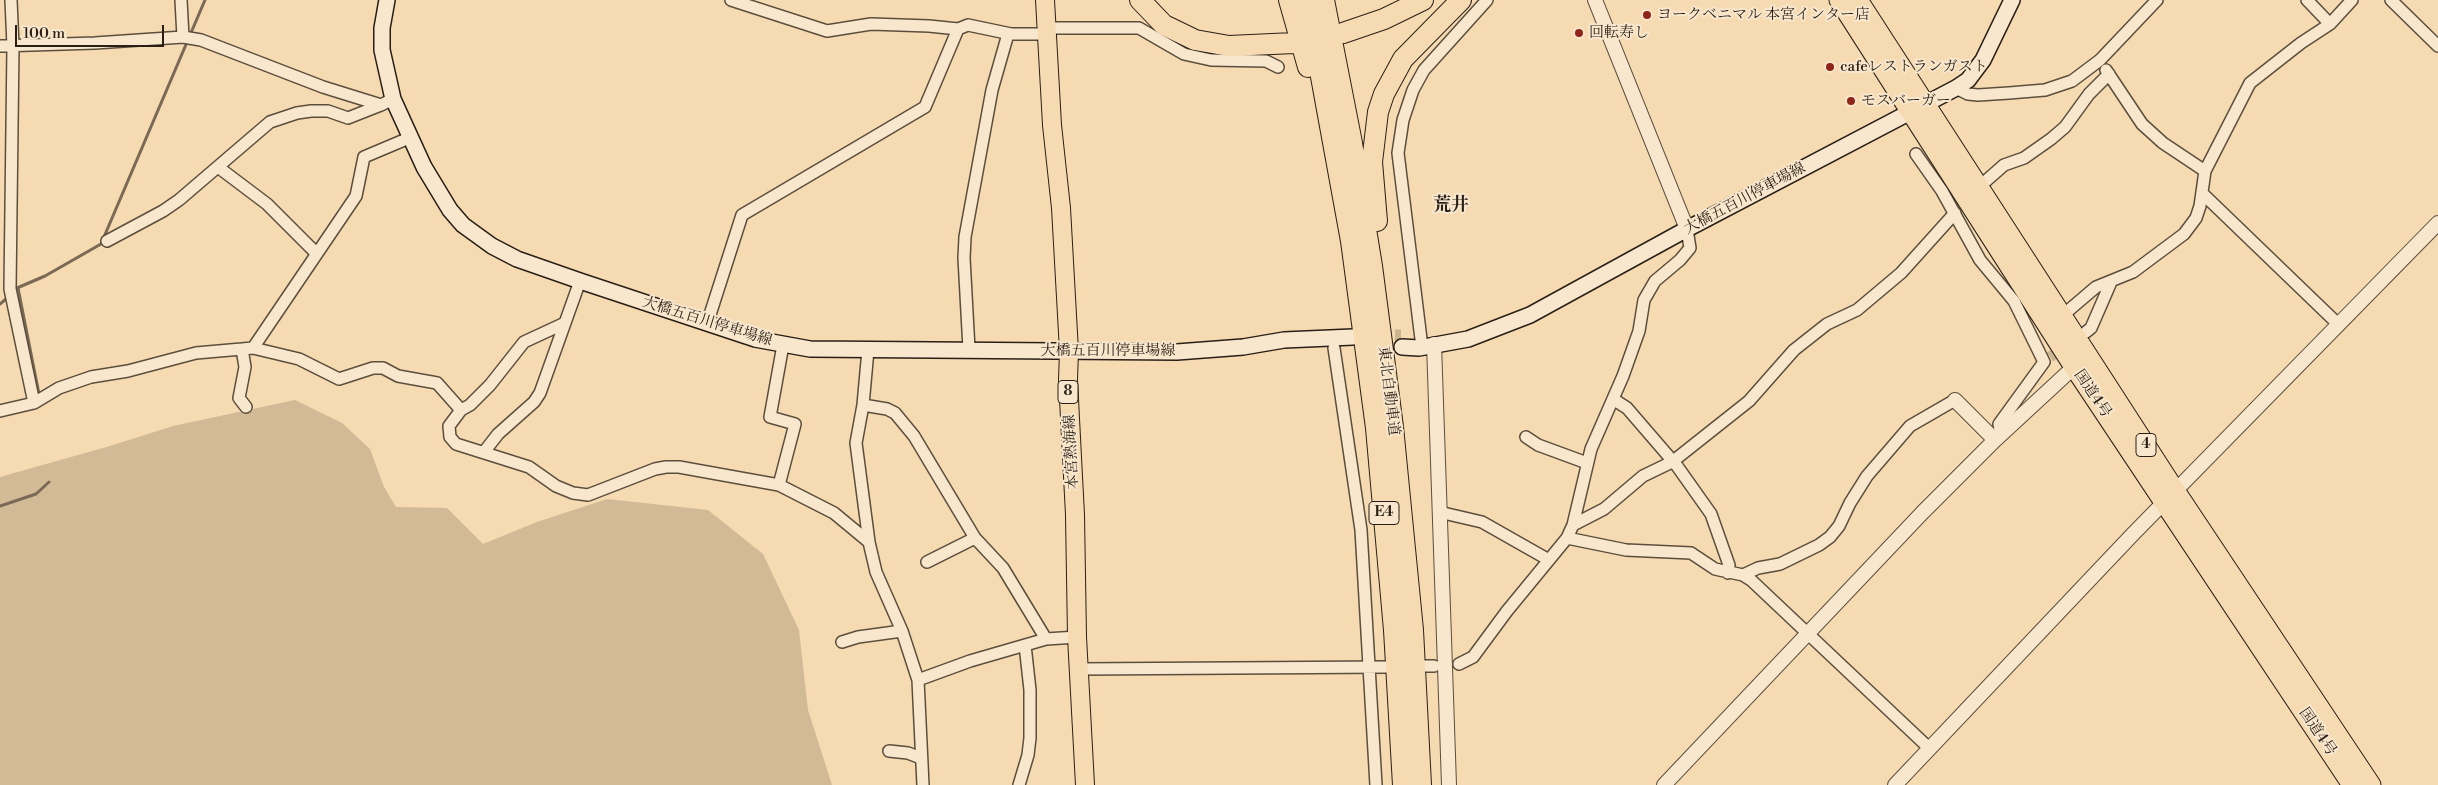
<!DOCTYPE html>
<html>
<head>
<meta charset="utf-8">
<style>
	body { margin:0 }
	#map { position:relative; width:2438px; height:785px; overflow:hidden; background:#f5dab2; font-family:"Libre Bodoni",serif }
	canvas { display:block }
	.scale { position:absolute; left:15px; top:25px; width:149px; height:22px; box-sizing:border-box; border:2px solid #291f16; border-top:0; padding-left:6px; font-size:15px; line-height:18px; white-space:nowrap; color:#291f16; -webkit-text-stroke:4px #f8e7cd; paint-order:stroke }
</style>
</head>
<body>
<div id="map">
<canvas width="2438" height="785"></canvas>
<div class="scale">100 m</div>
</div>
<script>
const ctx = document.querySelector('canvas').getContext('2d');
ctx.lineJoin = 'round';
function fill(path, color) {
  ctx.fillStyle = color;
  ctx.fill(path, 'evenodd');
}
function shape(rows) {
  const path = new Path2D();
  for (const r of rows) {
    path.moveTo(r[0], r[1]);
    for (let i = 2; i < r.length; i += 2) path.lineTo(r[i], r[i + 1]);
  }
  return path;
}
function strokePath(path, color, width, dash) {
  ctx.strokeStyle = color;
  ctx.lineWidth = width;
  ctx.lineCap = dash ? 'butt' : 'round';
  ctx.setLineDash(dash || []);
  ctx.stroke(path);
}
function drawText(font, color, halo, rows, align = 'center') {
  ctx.font = font + ' "Libre Bodoni","Noto Serif JP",serif';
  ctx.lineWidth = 4;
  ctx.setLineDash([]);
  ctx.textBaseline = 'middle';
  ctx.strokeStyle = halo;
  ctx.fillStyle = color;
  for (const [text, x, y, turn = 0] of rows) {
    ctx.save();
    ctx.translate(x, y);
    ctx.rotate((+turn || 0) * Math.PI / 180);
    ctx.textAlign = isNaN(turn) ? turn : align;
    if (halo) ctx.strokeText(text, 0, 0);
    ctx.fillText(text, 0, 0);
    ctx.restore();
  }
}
const green = shape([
	[295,400,342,423,370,449,384,487,396,507,447,508,483,544,537,522,607,499,708,510,763,554,799,630,808,710,832,785,0,785,0,477,110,446,173,426]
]);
const stream = shape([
	[17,288,45,276,101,244,205,0],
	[18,288,39,394],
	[0,304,7,298],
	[0,506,36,494,49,482]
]);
const minorTunnel = shape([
	[2050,357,2067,345]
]);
const secondaryTunnel = shape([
	[1372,337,1401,337]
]);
const minor = shape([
	[11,0,13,46,10,289,34,403],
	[181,0,183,37],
	[731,0,827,31,871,24,929,26,958,29,968,25,1011,34,1047,34],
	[2307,0,2330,24],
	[2391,0,2438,46],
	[1047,28,1139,28,1184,54,1211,60,1266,61,1278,67],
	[0,46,95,43,183,37,201,40,323,87,381,105,393,99],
	[2106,70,2142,124,2163,143,2205,171],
	[1956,88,1968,94,1978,95,2009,93,2045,90,2072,81,2100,60,2157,0],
	[1916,154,1942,191,1980,260,2014,301,2044,362,1999,424,2001,435],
	[218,167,267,204,316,253],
	[1979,187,2004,165,2024,158,2051,139,2065,127,2089,94,2109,74],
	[2203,194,2339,325],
	[107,241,163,211,179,200,270,122,297,113,311,111,328,111,348,118,381,105],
	[2062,316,2096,287,2133,272,2184,234,2196,218,2200,206,2205,171,2250,83,2301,43,2330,24,2352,0],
	[707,324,742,215,925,107,958,29],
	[2086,332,2091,328,2111,282],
	[1421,339,1398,153,1403,120,1413,90,1424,70,1487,0],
	[253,348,356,196,364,157,409,138],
	[1334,348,1361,530,1376,785],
	[242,349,245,367,239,398,246,407],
	[969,349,964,258,965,237,992,90,1008,34],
	[868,350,863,405,856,443,869,542],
	[1613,399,1627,408,1677,466,1711,514,1729,565,1728,573],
	[863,405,887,409,895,413,914,436,975,538,1003,568,1046,639],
	[461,410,470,405,490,385,524,342,565,323],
	[0,411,34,403,59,388,91,377,128,371,196,353,253,348,299,359,339,379,373,368,383,368,398,376,437,383,461,410,449,426,450,437,456,444,529,467,556,486,573,493,588,495,655,469,666,467,679,467,779,485,834,513,869,542,876,572,902,631,918,680,923,785],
	[1526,437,1538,445,1587,463],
	[484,452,498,434,534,402,540,393,580,281],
	[779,485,795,424,770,417,783,345],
	[1439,512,1482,522,1549,560],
	[1573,525,1604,509,1643,476,1672,462,1749,401,1794,350,1827,324,1857,310,1901,273,1955,213],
	[1567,538,1626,550,1691,553,1715,569,1743,575,1751,580,1929,748],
	[927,562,975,538],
	[1743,575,1758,568,1780,564,1819,545,1830,537,1839,526,1850,503,1867,476,1910,426,1955,400],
	[842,642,858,637,902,631],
	[1459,664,1473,657,1507,611,1567,538,1573,525,1591,449,1623,376,1639,331,1644,300,1655,281,1680,260,1690,248,1687,229],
	[1424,666,1434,666],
	[1080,669,1387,667],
	[918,680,970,661,1046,639,1077,637],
	[889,751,908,753,921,758],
	[1019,785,1028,755,1030,738,1030,690,1025,645]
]);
const tertiary = shape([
	[1595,0,1687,229],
	[1434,344,1449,785],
	[1955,400,1995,440],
	[1664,785,1923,512,1995,440,2074,367],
	[1895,785,2133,534,2438,223]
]);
const secondary = shape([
	[387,0,382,28,382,50,393,99,424,167,450,210,463,225,492,246,517,259,580,281,755,339,810,349,1177,352,1243,347,1284,340,1353,337],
	[1402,347,1419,348,1468,339,1530,315,1687,229,1956,88,1968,80,1983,60,2012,0]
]);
const primary = shape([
	[1045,0,1052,125,1061,208,1069,351,1068,380,1075,515,1077,637,1085,785]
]);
const trunk = shape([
	[1839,0,2074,367,2352,785],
	[1858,0,2176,492,2371,785]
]);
const motorway = shape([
	[1140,0,1164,25,1195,40,1229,46,1294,43],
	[1289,0,1308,67],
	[1307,0,1351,241,1376,428,1394,630,1403,785],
	[1324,0,1352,143,1372,266,1393,427,1413,630,1421,785],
	[1343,33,1384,19,1423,0],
	[1377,221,1372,162,1378,112,1384,94,1403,59,1461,0]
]);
const markers = [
	[1647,15,5,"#8f2418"],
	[1579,33,5,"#8f2418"],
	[1830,67,5,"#8f2418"],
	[1851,101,5,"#8f2418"]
];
const shields = [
	[1068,392,20],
	[2146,445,20],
	[1384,513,30]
];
const shieldNames = [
	["8",1068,392],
	["4",2146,445],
	["E4",1384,513]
];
const poiNames = [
	["ヨークベニマル 本宮インター店",1657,15],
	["回転寿し",1589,33],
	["cafeレストランガスト",1840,67],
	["モスバーガー",1861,101]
];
const streetNames = [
	["大橋五百川停車場線",1745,199,-28],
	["大橋五百川停車場線",707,322,17],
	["大橋五百川停車場線",1108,351],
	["東北自動車道",1388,391,83],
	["国道4号",2092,394,56],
	["本宮熱海線",1072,452,-93],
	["国道4号",2317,732,56]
];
const quarterNames = [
	["荒井",1451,206]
];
fill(green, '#d2ba97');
strokePath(stream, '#7a6954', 3);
strokePath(minorTunnel, '#ccb593', 11, [11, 5.5]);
strokePath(secondaryTunnel, '#ccb593', 15, [15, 8]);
strokePath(minor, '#5c4e3d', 14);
strokePath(tertiary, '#5c4e3d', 16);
strokePath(secondary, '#291f16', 18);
strokePath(primary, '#291f16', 20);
strokePath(trunk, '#291f16', 21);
strokePath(motorway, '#291f16', 22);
strokePath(minor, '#f8e7cd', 11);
strokePath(tertiary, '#f8e7cd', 14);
strokePath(secondary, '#f8e7cd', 15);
strokePath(primary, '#f5dab2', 18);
strokePath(trunk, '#f5dab2', 19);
strokePath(motorway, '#f5dab2', 20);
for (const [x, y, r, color] of markers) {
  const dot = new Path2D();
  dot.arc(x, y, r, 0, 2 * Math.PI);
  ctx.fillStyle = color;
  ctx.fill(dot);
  strokePath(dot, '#f8e7cd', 2);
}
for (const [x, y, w] of shields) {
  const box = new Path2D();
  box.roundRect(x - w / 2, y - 11.5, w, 23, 4);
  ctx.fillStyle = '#f8e7cd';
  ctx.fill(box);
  strokePath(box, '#291f16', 1);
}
drawText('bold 14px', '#291f16', null, shieldNames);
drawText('15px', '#291f16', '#f8e7cd', poiNames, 'left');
drawText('15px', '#291f16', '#f8e7cd', streetNames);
drawText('bold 18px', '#291f16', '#f8e7cd', quarterNames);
</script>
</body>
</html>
